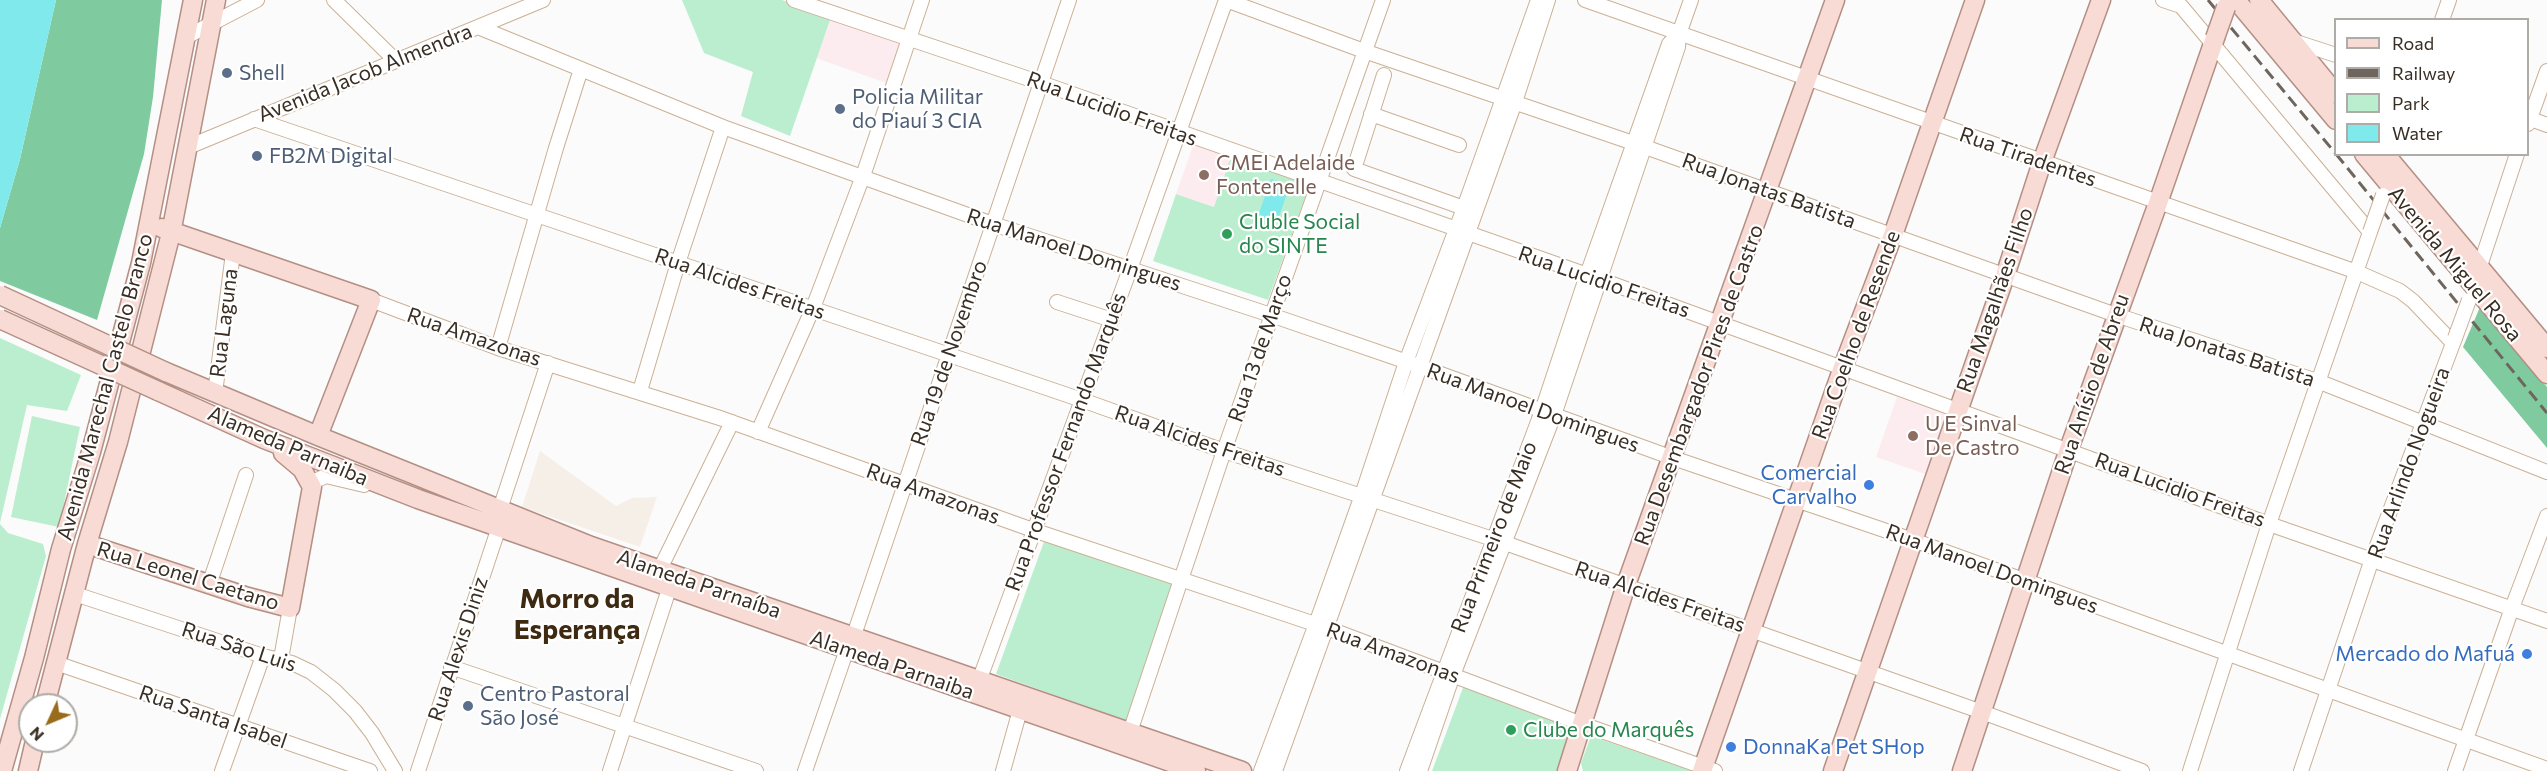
<!DOCTYPE html>
<html>
<head>
<meta charset="utf-8">
<style>
	body { margin:0 }
	#map { position:relative; width:2547px; height:771px; overflow:hidden; background:#fbfbfb; font-family:Commissioner,sans-serif }
	canvas { display:block }
	.legend { position:absolute; left:2334px; top:18px; width:195px; height:138px; box-sizing:border-box; background:#fff; border:2px solid #afaba7; margin:0; padding:8px 10px; list-style:none; font-size:18px; color:#382e23 }
	.legend li { display:flex; align-items:center; gap:12px; height:30px }
	.legend b { width:30px; border:2px solid #afaba7 }
	.north { position:absolute; left:18px; top:693px; width:60px; height:60px; box-sizing:border-box; background:#fff; border:2px solid #afaba7; border-radius:50%; rotate:226deg; font-size:16px; font-weight:700; line-height:24px; text-align:center; color:#382e23 }
	.north::after { content:''; display:block; margin:auto; width:21px; height:27px; background:#996c1b; clip-path:polygon(50% 0,100% 100%,50% 72%,0 100%) }
</style>
</head>
<body>
<div id="map">
<canvas width="2547" height="771"></canvas>
<ul class="legend">
<li><b style="height:8px;background:#f9dbd5"></b>Road</li>
<li><b style="height:8px;background:#6e665e"></b>Railway</li>
<li><b style="height:16px;background:#bbeecf"></b>Park</li>
<li><b style="height:16px;background:#7fe9eb"></b>Water</li>
</ul>
<div class="north">N</div>
</div>
<script>
const ctx = document.querySelector('canvas').getContext('2d');
ctx.lineJoin = 'round';
function fill(path, color) {
  ctx.fillStyle = color;
  ctx.fill(path, 'evenodd');
}
function shape(rows) {
  const path = new Path2D();
  for (const r of rows) {
    path.moveTo(r[0], r[1]);
    for (let i = 2; i < r.length; i += 2) path.lineTo(r[i], r[i + 1]);
  }
  return path;
}
function strokePath(path, color, width, dash) {
  ctx.strokeStyle = color;
  ctx.lineWidth = width;
  ctx.lineCap = dash ? 'butt' : 'round';
  ctx.setLineDash(dash || []);
  ctx.stroke(path);
}
function drawText(font, color, halo, rows, align = 'center') {
  ctx.font = font + ' Commissioner,sans-serif';
  ctx.lineWidth = 4.5;
  ctx.setLineDash([]);
  ctx.textBaseline = 'middle';
  ctx.strokeStyle = halo;
  ctx.fillStyle = color;
  for (const [text, x, y, turn = 0] of rows) {
    ctx.save();
    ctx.translate(x, y);
    ctx.rotate((+turn || 0) * Math.PI / 180);
    ctx.textAlign = isNaN(turn) ? turn : align;
    if (halo) ctx.strokeText(text, 0, 0);
    ctx.fillText(text, 0, 0);
    ctx.restore();
  }
}
const built = shape([
	[540,451,616,506,632,498,657,497,640,547,522,507]
]);
const education = shape([
	[831,17,904,43,889,84,816,58],
	[1194,143,1231,156,1214,207,1176,194],
	[1897,397,1949,415,1928,475,1876,457]
]);
const green = shape([
	[682,0,782,0,831,17,790,136,741,116,753,72,704,53],
	[1231,156,1310,184,1268,300,1153,261,1176,194,1214,207],
	[0,338,81,375,67,411,27,405,0,523],
	[32,416,80,427,59,527,11,517],
	[0,524,8,533,43,544,46,556,0,719],
	[1045,539,1177,581,1127,721,996,674],
	[1464,685,1576,728,1562,771,1432,771],
	[1591,736,1692,771,1583,771,1581,763]
]);
const forest = shape([
	[56,0,162,0,153,97,144,154,97,320,0,281,0,228,20,159],
	[2480,307,2547,387,2547,448,2463,347]
]);
const water = shape([
	[0,0,56,0,20,159,0,228],
	[1271,179,1290,185,1277,222,1258,216]
]);
const minor = shape([
	[334,0,395,60],
	[794,0,1041,83,1599,279,2269,524,2547,621],
	[1226,0,1364,51,1645,147,2116,315,2320,382,2547,472],
	[1585,0,2357,272,2400,291,2413,301,2453,343],
	[2163,0,2181,6,2370,232,2269,524,2190,771],
	[2442,20,2449,0],
	[478,27,723,127,993,224,1271,315,1419,366,1673,458,1913,540,2547,769],
	[186,37,257,0],
	[2293,41,2336,55],
	[1384,75,1354,169,1464,208],
	[1371,114,1459,145],
	[2528,118,2547,125],
	[254,119,1082,400,1224,451,1505,543,1982,712,2142,771],
	[2528,124,2547,71],
	[188,147,543,0],
	[2478,272,2517,154],
	[371,300,498,348,723,419,1033,530,1327,628,1582,724,1715,771],
	[1057,302,1112,320],
	[498,348,556,148,581,69],
	[640,391,678,263,723,127],
	[215,393,233,253],
	[758,432,813,308,863,176,922,0],
	[312,487,317,480,326,476,364,485],
	[500,509,548,363],
	[660,569,732,422],
	[209,585,246,475],
	[75,594,263,656,292,663,311,672,334,690,355,711,372,733,395,771],
	[853,638,1069,0],
	[281,659,290,608],
	[56,663,370,771],
	[451,667,756,771],
	[979,681,1130,269,1226,0],
	[1130,732,1224,451,1383,0],
	[222,771,263,656],
	[418,771,499,527],
	[610,771,669,589],
	[805,771,847,649],
	[1003,771,1020,710],
	[1261,771,1316,624,1362,495,1406,362,1464,208,1538,0],
	[1275,771,1515,102,1548,0],
	[1407,771,1542,411,1587,275,1669,44,1679,34],
	[1420,771,1453,675,1554,415,1678,47,1679,34,1691,0],
	[2301,771,2372,559,2455,338],
	[2455,771,2512,608,2547,516]
]);
const major = shape([
	[2236,0,2336,120],
	[2259,0,2336,94],
	[2364,154,2547,374],
	[2385,154,2547,348],
	[162,228,371,300,318,436],
	[166,372,318,436,591,546,1242,771],
	[158,391,264,439,418,499,1196,771],
	[87,544,248,597,290,608,312,487,302,469,283,453],
	[45,705,87,544,118,442,171,233,216,0],
	[2,771,34,658,61,549,91,452,141,263,193,0],
	[28,771,35,741],
	[1567,771,1626,585,1835,0],
	[1702,771,1843,367,1893,235,1975,0],
	[1833,771,2005,276,2042,162,2101,0],
	[1962,771,2069,449,2158,203,2215,38]
]);
const rail = shape([
	[2208,0,2336,154],
	[2336,154,2547,413]
]);
const minorBridge = shape([
	[2370,232,2383,195],
	[2455,338,2469,300]
]);
const majorBridge = shape([
	[2215,38,2226,7],
	[0,295,166,372],
	[0,319,158,391]
]);
const markers = [
	[227,73,6,"#5c6f8a"],
	[840,109,6,"#5c6f8a"],
	[257,156,6,"#5c6f8a"],
	[1204,175,6,"#8d6e63"],
	[1227,234,6,"#2e9e5b"],
	[1913,436,6,"#8d6e63"],
	[1869,485,6,"#3f7fe0"],
	[2527,654,6,"#3f7fe0"],
	[468,706,6,"#5c6f8a"],
	[1511,730,6,"#2e9e5b"],
	[1731,747,6,"#3f7fe0"]
];
const serviceNames = [
	["Shell",239,73],
	["Policia Militar",852,97],
	["do Piauí 3 CIA",852,121],
	["FB2M Digital",269,156],
	["Centro Pastoral",480,694],
	["São José",480,718]
];
const streetNames = [
	["Avenida Jacob Almendra",365,73,-22],
	["Rua Lucidio Freitas",1112,109,20],
	["Rua Tiradentes",2028,157,19],
	["Rua Jonatas Batista",1769,191,20],
	["Rua Manoel Domingues",1074,250,18],
	["Avenida Miguel Rosa",2455,264,50],
	["Rua Lucidio Freitas",1604,282,19],
	["Rua Alcides Freitas",740,284,19],
	["Rua Magalhães Filho",1995,300,-71],
	["Rua Laguna",224,323,-83],
	["Rua Coelho de Resende",1856,335,-70],
	["Rua Amazonas",474,337,19],
	["Rua 13 de Março",1260,348,-71],
	["Rua Jonatas Batista",2227,352,18],
	["Rua 19 de Novembro",949,353,-71],
	["Rua Anísio de Abreu",2092,384,-71],
	["Rua Desembargador Pires de Castro",1699,385,-70],
	["Avenida Marechal Castelo Branco",105,387,-75],
	["Rua Manoel Domingues",1533,408,20],
	["Rua Alcides Freitas",1200,441,19],
	["Rua Professor Fernando Marquês",1066,442,-70],
	["Alameda Parnaiba",288,446,23],
	["Rua Arlindo Nogueira",2409,463,-70],
	["Rua Lucidio Freitas",2180,490,20],
	["Rua Amazonas",933,494,20],
	["Rua Primeiro de Maio",1494,537,-69],
	["Rua Manoel Domingues",1992,569,20],
	["Rua Leonel Caetano",188,576,17],
	["Alameda Parnaíba",699,584,19],
	["Rua Alcides Freitas",1660,597,19],
	["Rua São Luis",239,647,18],
	["Rua Alexis Diniz",458,649,-72],
	["Rua Amazonas",1393,653,20],
	["Alameda Parnaiba",892,665,19],
	["Rua Santa Isabel",213,717,19]
];
const educationNames = [
	["CMEI Adelaide",1216,163],
	["Fontenelle",1216,187],
	["U E Sinval",1925,424],
	["De Castro",1925,448]
];
const leisureNames = [
	["Cluble Social",1239,222],
	["do SINTE",1239,246],
	["Clube do Marquês",1523,730]
];
const shopNames = [
	["Comercial",1857,473],
	["Carvalho",1857,497],
	["Mercado do Mafuá",2515,654],
	["DonnaKa Pet SHop",1743,747,"left"]
];
const districtNames = [
	["Morro da",577,599],
	["Esperança",577,630]
];
fill(built, '#f6efe8');
fill(education, '#fdecef');
fill(green, '#bbeecf');
fill(forest, '#7fcb9f');
fill(water, '#7fe9eb');
strokePath(minor, '#cbb095', 16);
strokePath(major, '#b38f84', 21);
strokePath(minor, '#fff', 14);
strokePath(major, '#f9dbd5', 18);
strokePath(rail, '#6e665e', 3, [12, 6]);
strokePath(minorBridge, '#cbb095', 16, []);
strokePath(majorBridge, '#b38f84', 21, []);
strokePath(minorBridge, '#fff', 14);
strokePath(majorBridge, '#f9dbd5', 18);
for (const [x, y, r, color] of markers) {
  const dot = new Path2D();
  dot.arc(x, y, r, 0, 2 * Math.PI);
  ctx.fillStyle = color;
  ctx.fill(dot);
  strokePath(dot, '#fff', 2);
}
drawText('21px', '#4e5e75', '#fff', serviceNames, 'left');
drawText('21px', '#382e23', '#fff', streetNames);
drawText('21px', '#785e54', '#fff', educationNames, 'left');
drawText('21px', '#27864d', '#fff', leisureNames, 'left');
drawText('21px', '#366cbe', '#fff', shopNames, 'right');
drawText('bold 27px', '#3e2911', '#fff', districtNames);
</script>
</body>
</html>
